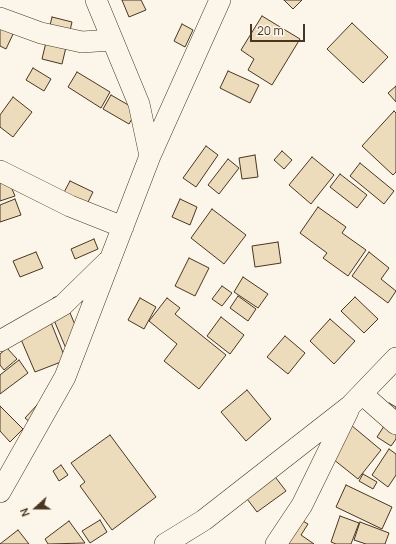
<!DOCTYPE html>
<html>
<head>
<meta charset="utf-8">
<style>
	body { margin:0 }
	#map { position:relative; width:396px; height:544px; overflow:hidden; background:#fbf6e9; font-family:Manrope,sans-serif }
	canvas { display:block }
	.north { position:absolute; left:16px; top:488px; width:40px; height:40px; -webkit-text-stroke:3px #fbf6e9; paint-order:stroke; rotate:249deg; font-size:11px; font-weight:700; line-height:16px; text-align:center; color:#4a3520 }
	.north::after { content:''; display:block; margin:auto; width:14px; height:18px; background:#4a3520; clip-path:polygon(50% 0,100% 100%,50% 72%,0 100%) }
	.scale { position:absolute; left:250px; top:24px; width:55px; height:18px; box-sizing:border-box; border:2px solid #4a3520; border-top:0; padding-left:5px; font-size:12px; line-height:14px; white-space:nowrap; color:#4a3520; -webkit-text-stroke:3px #fbf6e9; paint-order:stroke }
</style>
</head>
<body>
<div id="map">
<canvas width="396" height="544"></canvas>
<div class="north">N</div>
<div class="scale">20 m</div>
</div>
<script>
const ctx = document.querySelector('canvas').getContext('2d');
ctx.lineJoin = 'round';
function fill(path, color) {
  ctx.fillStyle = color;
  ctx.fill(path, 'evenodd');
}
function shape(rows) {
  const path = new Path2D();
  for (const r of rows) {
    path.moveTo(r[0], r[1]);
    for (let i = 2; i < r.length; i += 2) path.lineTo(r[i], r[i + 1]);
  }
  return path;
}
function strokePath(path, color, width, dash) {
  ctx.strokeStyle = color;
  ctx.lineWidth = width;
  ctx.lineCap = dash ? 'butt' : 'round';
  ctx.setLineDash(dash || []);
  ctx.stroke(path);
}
const building = shape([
	[122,0,141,0,146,10,129,17,122,0],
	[284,0,302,0,293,9,284,0],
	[262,16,300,39,272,85,248,70,254,59,241,50,262,16],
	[52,17,72,22,62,64,42,59,52,17],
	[352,23,388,57,363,83,327,49,352,23],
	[182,24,193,30,185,47,174,41,182,24],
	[0,26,15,30,6,49,0,46,0,26],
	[33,68,51,79,44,91,26,80,33,68],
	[228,71,259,85,250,103,220,88,228,71],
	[77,72,110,92,101,108,68,87,77,72],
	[396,86,396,102,388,93,396,86],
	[111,95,137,110,129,124,103,109,111,95],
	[13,97,32,112,13,137,0,127,0,115,13,97],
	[394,111,396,113,396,172,393,175,362,146,394,111],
	[206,146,218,155,196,187,183,178,206,146],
	[282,151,292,160,284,169,274,160,282,151],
	[255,155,258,177,242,179,239,158,255,155],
	[312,157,334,175,311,204,289,185,312,157],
	[228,159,239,168,219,194,208,185,228,159],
	[360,163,394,191,384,204,350,176,360,163],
	[340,174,367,195,357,208,330,187,340,174],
	[7,177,15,196,0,201,0,180,7,177],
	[70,181,93,192,84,210,61,198,70,181],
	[15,199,21,215,0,222,0,205,15,199],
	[180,199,197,207,190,225,172,217,180,199],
	[318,207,346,227,342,233,366,250,348,276,323,258,327,253,300,233,318,207],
	[212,209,246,235,224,264,191,238,212,209],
	[94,239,98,249,75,259,71,249,94,239],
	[278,242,281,263,255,267,252,246,278,242],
	[36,252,43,268,20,277,13,261,36,252],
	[369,252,389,268,381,279,396,291,388,303,352,276,369,252],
	[189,258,209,268,195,296,175,286,189,258],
	[243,277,268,294,258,308,234,292,243,277],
	[87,284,93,297,68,308,83,344,67,351,51,313,58,309,53,298,87,284],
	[222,286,232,293,222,306,212,299,222,286],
	[238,296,256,309,248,321,230,308,238,296],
	[355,297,378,319,364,333,341,311,355,297],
	[140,298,156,307,144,329,128,320,140,298],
	[167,298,180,308,175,314,226,355,199,389,164,361,177,344,149,321,167,298],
	[46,310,66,360,35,372,14,323,46,310],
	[221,317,244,335,230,354,207,336,221,317],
	[330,319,355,341,334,364,310,341,330,319],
	[285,336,305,353,288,374,267,357,285,336],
	[7,348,17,359,4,370,0,365,0,354,7,348],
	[19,360,28,373,0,394,0,375,19,360],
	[247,390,271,419,246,441,221,412,247,390],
	[389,403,396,407,396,439,391,446,377,437,386,423,379,418,389,403],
	[37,405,47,413,36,427,25,418,37,405],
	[0,406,23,429,10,442,0,431,0,406],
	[351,425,381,450,358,479,328,455,351,425],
	[110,435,156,497,112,530,80,486,85,482,71,463,110,435],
	[389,449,396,454,396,475,388,487,372,475,389,449],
	[61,465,68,475,59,481,53,471,61,465],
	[266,465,286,491,257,512,238,487,266,465],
	[363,474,377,482,373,489,359,481,363,474],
	[346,485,392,507,382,529,336,507,346,485],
	[287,512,308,524,301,535,314,544,281,544,287,512],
	[340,516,359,523,351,544,336,544,331,542,340,516],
	[100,520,107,532,90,543,82,531,100,520],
	[69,521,85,543,48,544,45,539,69,521],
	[360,522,389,533,385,544,366,544,354,540,360,522],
	[18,530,29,544,0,544,18,530]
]);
const minor = shape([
	[96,0,139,104,150,156],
	[0,18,41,33,82,42,112,40],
	[0,171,70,206,123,227],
	[0,341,63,305,107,262],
	[362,394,396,424],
	[0,492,65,377,150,156,220,0],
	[165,544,204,520,350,406,396,358],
	[276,544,302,505,348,411]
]);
fill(building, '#ecdcbc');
strokePath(building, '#4a3520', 1);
strokePath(minor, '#4a3520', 22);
strokePath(minor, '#fbf6e9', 21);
</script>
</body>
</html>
